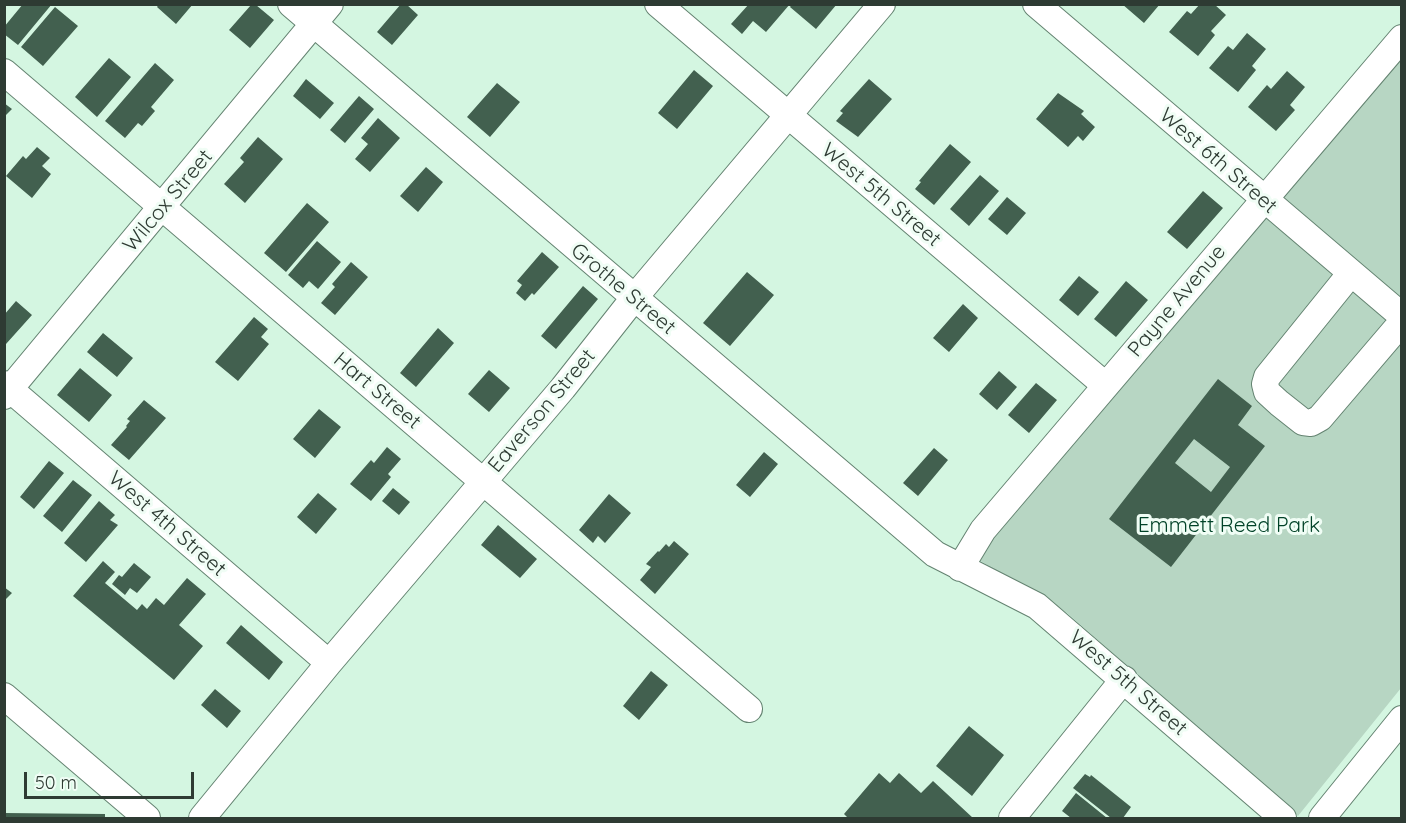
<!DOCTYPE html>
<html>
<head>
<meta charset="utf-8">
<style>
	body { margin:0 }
	#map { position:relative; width:1406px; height:823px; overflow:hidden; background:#d4f6e1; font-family:Quicksand,sans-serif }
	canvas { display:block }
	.frame { position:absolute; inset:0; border:6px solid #2e3b33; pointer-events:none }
	.scale { position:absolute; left:24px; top:772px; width:170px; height:27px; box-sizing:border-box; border:3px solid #2e3b33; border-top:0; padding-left:8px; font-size:18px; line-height:21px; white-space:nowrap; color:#2e3b33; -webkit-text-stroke:4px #f0fdf5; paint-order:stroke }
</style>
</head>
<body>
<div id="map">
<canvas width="1406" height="823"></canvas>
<div class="frame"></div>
<div class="scale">50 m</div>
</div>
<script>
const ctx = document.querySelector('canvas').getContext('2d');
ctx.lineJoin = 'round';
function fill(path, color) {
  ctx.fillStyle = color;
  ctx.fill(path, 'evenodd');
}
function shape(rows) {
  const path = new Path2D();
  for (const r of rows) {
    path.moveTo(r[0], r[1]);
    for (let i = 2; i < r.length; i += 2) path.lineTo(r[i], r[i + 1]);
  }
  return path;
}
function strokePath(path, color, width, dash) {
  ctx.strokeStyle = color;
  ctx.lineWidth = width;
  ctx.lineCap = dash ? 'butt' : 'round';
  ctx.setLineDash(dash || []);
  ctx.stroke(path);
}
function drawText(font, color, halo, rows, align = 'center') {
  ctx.font = font + ' Quicksand,sans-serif';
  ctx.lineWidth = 6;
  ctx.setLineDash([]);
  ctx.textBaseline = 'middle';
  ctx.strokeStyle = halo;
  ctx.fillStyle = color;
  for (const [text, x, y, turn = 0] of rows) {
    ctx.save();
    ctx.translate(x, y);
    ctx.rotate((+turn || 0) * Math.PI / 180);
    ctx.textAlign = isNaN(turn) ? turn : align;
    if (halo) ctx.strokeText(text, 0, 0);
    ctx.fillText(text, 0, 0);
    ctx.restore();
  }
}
const green = shape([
	[1401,59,1401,688,1298,816,1067,613,974,557]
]);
const building = shape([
	[23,4,52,4,18,45,4,34,4,27],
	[159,4,193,4,176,24,157,7],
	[401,4,406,4,418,15,392,45,377,32],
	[749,4,790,4,766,32,753,21,742,34,731,24],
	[792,4,837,4,816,29,790,7],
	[1122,4,1160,4,1144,23],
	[1200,4,1214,4,1226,15,1211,31,1215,35,1198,56,1169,32,1187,11,1191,14],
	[251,5,256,5,274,20,250,48,229,30],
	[55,7,78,26,43,66,21,47],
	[1247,33,1266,49,1252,66,1256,70,1238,92,1209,68,1228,46,1233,50],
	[109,58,131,77,97,117,75,97],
	[155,63,174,80,151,107,155,111,142,126,138,123,125,138,105,121],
	[694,70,713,86,677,129,658,113],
	[1287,71,1305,87,1290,105,1295,110,1276,131,1248,107,1267,85,1271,89],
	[306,79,334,103,320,119,293,96],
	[869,79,892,99,858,137,836,121,843,113,840,111],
	[497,83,520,102,490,137,467,117],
	[1058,93,1084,111,1081,114,1095,127,1083,141,1078,136,1068,147,1036,119],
	[359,96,374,109,345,143,330,130],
	[4,103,12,109,4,117],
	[378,118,400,138,370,172,355,159,368,144,361,138],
	[258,137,283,159,245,203,224,184,244,162,240,158],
	[950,144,971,162,934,205,915,189,921,182,919,181],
	[37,147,50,158,42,166,51,174,32,198,6,176,23,156,26,159],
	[426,167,443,182,418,212,400,196],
	[980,175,999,191,969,226,950,209],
	[1203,191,1223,208,1187,249,1167,232],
	[1007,197,1026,213,1007,235,988,219],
	[307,203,329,222,286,272,264,253],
	[317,241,341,262,318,289,309,281,303,288,288,275],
	[542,252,559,267,534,295,532,293,525,301,516,293,522,285,517,281],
	[351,262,368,277,335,315,321,303,335,287,332,284],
	[747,272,774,295,730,346,703,323],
	[1079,276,1099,292,1078,316,1059,300],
	[1126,281,1148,300,1116,337,1094,319],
	[583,286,598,299,556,349,541,336],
	[16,301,32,315,6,344,4,343,4,315],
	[963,304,978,318,949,352,933,338],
	[254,317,268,329,261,337,269,344,238,381,215,362],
	[438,328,454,343,416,387,400,373],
	[103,333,133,358,117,377,87,352],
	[80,368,112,395,89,422,57,395],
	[489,370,510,388,489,412,468,394],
	[999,371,1017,387,997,410,979,394],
	[1218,379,1252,406,1238,425,1265,446,1171,567,1109,519],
	[1194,439,1230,467,1211,492,1175,463],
	[1036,383,1057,400,1029,433,1008,415],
	[144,400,166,418,129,460,111,445,127,427,126,426,130,421,127,419],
	[319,409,341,427,315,458,293,439],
	[387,447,401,459,388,474,391,477,371,501,350,484,371,460,374,463],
	[934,448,948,460,918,496,903,483],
	[764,452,778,464,750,497,736,485],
	[49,461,64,473,34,509,20,497],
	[73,480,92,495,62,532,43,516],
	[393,488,410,502,399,515,382,501],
	[318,493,337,509,316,534,297,517],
	[609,494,631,513,605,543,598,536,593,543,579,530],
	[99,501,115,515,110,520,118,525,86,562,64,543],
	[498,525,537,559,520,578,481,545],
	[674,541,689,554,655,594,640,580,651,567,646,564,658,551,659,552,666,544,669,547],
	[103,561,115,572,105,583,137,610,142,604,147,609,156,598,164,605,187,578,206,594,179,625,203,646,174,680,73,596],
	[134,563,151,577,137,593,130,588,125,595,112,584,119,575,122,577],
	[4,587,12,593,4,601],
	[241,625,283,662,269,680,226,643],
	[651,671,668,685,639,720,623,706],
	[215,689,241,711,227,728,201,705],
	[969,726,1004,755,972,796,936,766],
	[879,773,890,783,899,773,921,793,933,781,973,818,848,818,844,814],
	[1085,774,1090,777,1091,775,1131,807,1123,818,1111,818,1073,788],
	[1076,793,1107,818,1071,818,1062,811],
	[4,813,105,814,105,818,4,818]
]);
const minor = shape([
	[291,4,935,554,1037,606,1283,818],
	[658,4,1105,385],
	[1036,4,1402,316],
	[4,72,749,709],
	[1351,273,1267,377,1265,384,1267,392,1279,403,1303,422,1311,423,1320,418,1402,322],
	[4,384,329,663],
	[4,396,330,4],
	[960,568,983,530,1402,38],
	[4,696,147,818],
	[202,818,329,663,563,388,634,298,882,4],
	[1012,818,1124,679],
	[1322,818,1402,719]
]);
const streetNames = [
	["West 6th Street",1218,161,41],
	["West 5th Street",881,195,40],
	["Wilcox Street",168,201,-50],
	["Grothe Street",623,289,40],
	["Payne Avenue",1177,301,-50],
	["Hart Street",377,391,40],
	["Eaverson Street",542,411,-50],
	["West 4th Street",167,524,41],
	["West 5th Street",1128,683,41]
];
const parkNames = [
	["Emmett Reed Park",1229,526]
];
fill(green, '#b7d6c3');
fill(building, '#42604f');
strokePath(minor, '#648371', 28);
strokePath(minor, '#fff', 26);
drawText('21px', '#2e3b33', '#f0fdf5', streetNames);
drawText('21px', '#004227', '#f0fdf5', parkNames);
</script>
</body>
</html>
